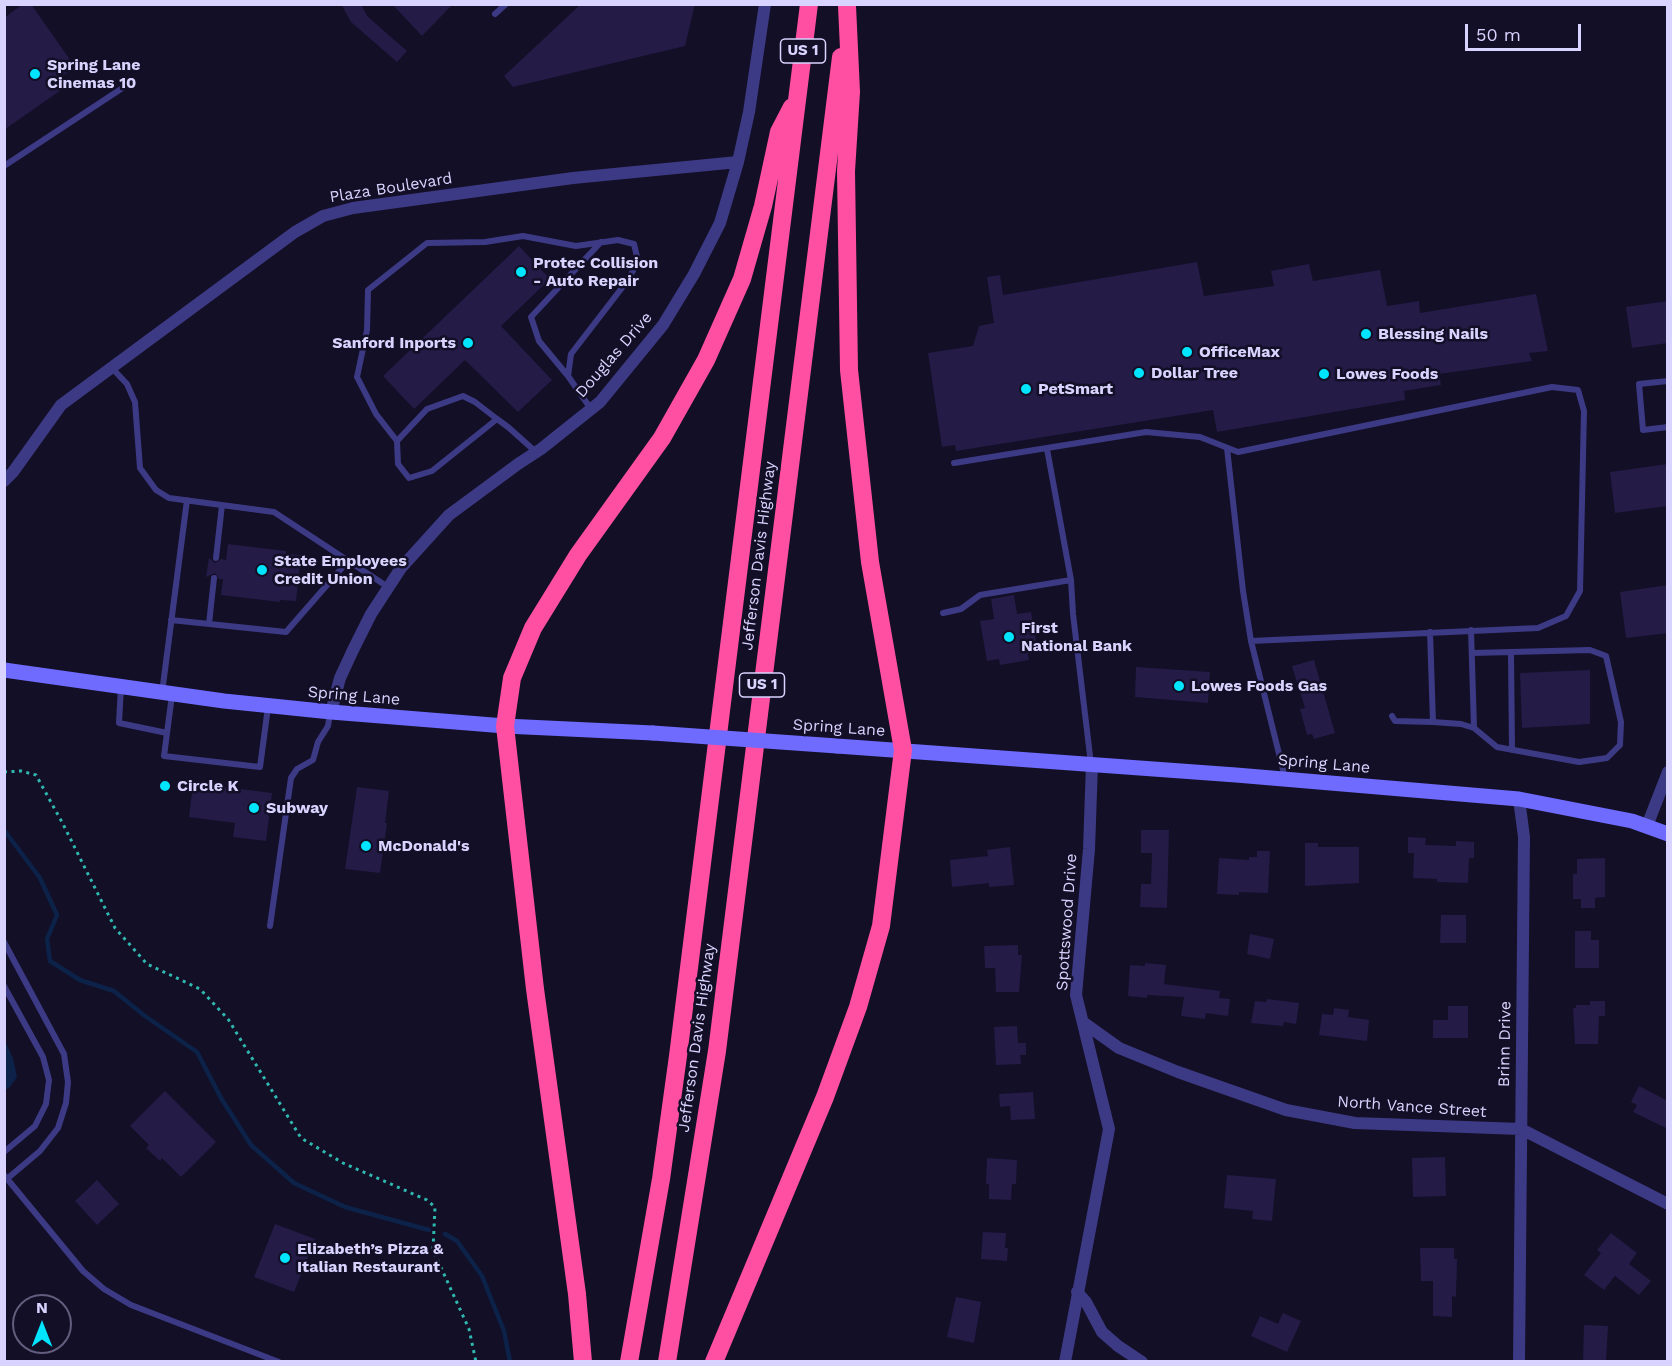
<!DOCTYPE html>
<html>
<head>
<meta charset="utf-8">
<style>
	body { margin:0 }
	#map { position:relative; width:1672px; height:1366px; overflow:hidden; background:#130f26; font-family:"Work Sans",sans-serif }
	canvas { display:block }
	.frame { position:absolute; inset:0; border:6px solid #d9d4ff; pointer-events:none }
	.north { position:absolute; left:12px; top:1294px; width:60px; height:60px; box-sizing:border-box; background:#130f26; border:2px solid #625e7d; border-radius:50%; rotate:0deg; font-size:16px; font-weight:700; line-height:24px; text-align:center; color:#d9d4ff }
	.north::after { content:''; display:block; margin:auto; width:21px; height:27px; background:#00e5ff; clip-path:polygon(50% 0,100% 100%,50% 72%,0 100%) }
	.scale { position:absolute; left:1465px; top:24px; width:116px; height:27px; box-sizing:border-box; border:3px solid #d9d4ff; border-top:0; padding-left:8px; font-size:18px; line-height:21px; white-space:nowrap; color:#d9d4ff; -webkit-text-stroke:4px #130f26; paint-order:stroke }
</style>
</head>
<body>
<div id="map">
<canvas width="1672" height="1366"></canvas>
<div class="frame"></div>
<div class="north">N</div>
<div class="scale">50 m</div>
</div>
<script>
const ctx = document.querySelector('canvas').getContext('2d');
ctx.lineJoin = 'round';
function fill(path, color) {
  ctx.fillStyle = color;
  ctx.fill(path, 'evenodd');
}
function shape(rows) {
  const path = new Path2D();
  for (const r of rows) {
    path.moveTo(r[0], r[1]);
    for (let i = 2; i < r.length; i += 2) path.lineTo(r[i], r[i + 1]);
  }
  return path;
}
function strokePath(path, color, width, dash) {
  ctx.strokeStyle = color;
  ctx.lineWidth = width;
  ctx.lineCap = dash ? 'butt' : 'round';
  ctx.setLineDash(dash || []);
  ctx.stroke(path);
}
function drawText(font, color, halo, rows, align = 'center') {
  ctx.font = font + ' "Work Sans",sans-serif';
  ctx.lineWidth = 5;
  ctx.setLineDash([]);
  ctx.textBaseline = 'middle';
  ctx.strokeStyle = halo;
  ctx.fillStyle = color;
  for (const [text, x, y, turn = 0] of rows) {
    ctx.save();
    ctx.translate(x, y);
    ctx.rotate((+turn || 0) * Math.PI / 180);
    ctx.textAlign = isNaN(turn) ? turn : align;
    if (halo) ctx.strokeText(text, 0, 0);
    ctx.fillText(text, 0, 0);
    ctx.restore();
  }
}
const water = shape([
	[5,1041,13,1058,17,1077,10,1087,5,1090]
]);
const stream = shape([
	[4,830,40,878,57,915,47,939,50,961,80,980,114,991,145,1016,197,1052,221,1098,251,1145,294,1183,345,1207,429,1230],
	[445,1234,457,1241,482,1276,504,1331,510,1362]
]);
const building = shape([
	[23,4,31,4,75,67,55,81,61,90,4,130,4,18],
	[341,4,361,4,367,16,407,51,397,62,351,22],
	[392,4,453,4,422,36],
	[581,4,695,4,685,46,513,87,504,76],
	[519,246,550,279,501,326,552,380,518,412,465,360,414,409,383,376],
	[1197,262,1204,296,1274,286,1271,271,1309,264,1313,281,1380,270,1387,306,1419,301,1420,313,1536,294,1548,351,1529,353,1532,361,1439,374,1441,385,1404,391,1405,400,1217,432,1213,410,956,451,955,445,942,447,928,353,973,346,979,326,994,323,987,277,1000,275,1003,295],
	[1668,301,1668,343,1632,348,1626,307],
	[1668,464,1668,506,1615,513,1610,472],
	[228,544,286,551,286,554,301,555,296,601,280,600,280,602,221,595,223,579,219,579,215,573,206,577,209,558,215,563,221,559,226,560],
	[1668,585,1668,633,1626,638,1620,592],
	[1014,595,1017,614,1031,612,1038,652,1028,654,1029,660,1000,665,999,659,987,661,980,621,994,619,991,599],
	[1314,660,1335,733,1314,739,1312,734,1307,735,1300,709,1305,708,1292,666],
	[1136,667,1210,672,1208,703,1135,697],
	[1590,670,1590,724,1522,728,1520,673],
	[193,783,272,793,266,841,233,837,235,823,189,817],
	[357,787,389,791,385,823,387,823,380,873,345,869],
	[1141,830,1169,830,1167,908,1140,907,1141,884,1151,884,1152,853,1141,853],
	[1408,837,1426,838,1425,845,1456,846,1456,841,1474,842,1474,858,1469,858,1468,883,1437,882,1437,879,1413,878,1414,853,1408,853],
	[1305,843,1318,843,1318,847,1359,847,1359,883,1305,886],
	[1010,847,1014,885,989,887,989,883,952,887,950,860,988,856,987,850],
	[1257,851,1270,851,1268,893,1239,892,1239,895,1217,894,1219,858,1249,860,1249,857,1257,857],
	[1605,858,1605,897,1595,898,1595,908,1581,908,1581,899,1573,899,1573,874,1577,874,1577,859],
	[1441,915,1466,915,1466,943,1440,943],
	[1575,931,1591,931,1591,940,1599,940,1599,968,1575,968],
	[1250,934,1274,939,1270,959,1247,954],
	[1018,945,1018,955,1022,955,1019,992,996,992,995,968,985,968,984,946],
	[1145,963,1166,965,1164,984,1220,991,1219,998,1230,999,1228,1016,1206,1013,1205,1019,1181,1016,1184,997,1147,995,1147,998,1128,996,1130,965,1145,966],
	[1267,999,1299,1003,1296,1024,1284,1022,1283,1026,1251,1023,1255,1001,1266,1002],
	[1590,1001,1605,1001,1605,1016,1599,1016,1598,1044,1575,1044,1573,1008,1576,1008,1576,1005,1590,1005],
	[1448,1006,1468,1006,1468,1038,1433,1038,1433,1020,1448,1020],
	[1334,1008,1349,1010,1348,1017,1369,1020,1367,1041,1319,1035,1322,1014,1333,1015],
	[1017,1026,1018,1043,1026,1043,1026,1055,1020,1055,1021,1064,996,1065,994,1027],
	[1639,1086,1668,1101,1668,1129,1633,1112,1637,1105,1631,1102],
	[165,1091,216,1142,181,1177,162,1158,160,1161,146,1148,149,1145,130,1126],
	[1033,1092,1035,1119,1011,1120,1010,1106,1000,1107,999,1094],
	[1445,1157,1446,1196,1413,1197,1412,1158],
	[987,1158,1017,1160,1016,1184,1012,1184,1011,1200,989,1199,989,1184,986,1184],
	[1227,1175,1276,1179,1272,1221,1252,1219,1253,1211,1224,1208],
	[97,1180,119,1204,97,1225,75,1201],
	[275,1224,315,1239,294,1292,254,1277],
	[983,1232,1006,1233,1005,1248,1008,1248,1007,1261,981,1259],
	[1611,1233,1637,1253,1629,1264,1651,1281,1639,1295,1615,1276,1604,1290,1584,1275,1601,1253,1597,1250],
	[1420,1248,1454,1248,1454,1259,1457,1259,1456,1297,1452,1296,1452,1317,1433,1316,1433,1281,1421,1281],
	[956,1297,981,1302,974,1343,947,1337],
	[1283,1313,1301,1321,1287,1352,1251,1336,1260,1316,1278,1324],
	[1584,1325,1608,1326,1606,1362,1583,1362]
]);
const path = shape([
	[4,772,21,771,36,775,63,824,115,928,147,964,200,989,228,1019,301,1138,343,1163,427,1200,435,1207,433,1250,469,1329,476,1362]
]);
const lane = shape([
	[495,14,506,4],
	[4,166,124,87],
	[111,367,127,384,135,402,140,468,156,490,169,498,274,512,388,587],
	[568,376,539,341,531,317,601,242],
	[1668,381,1639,384,1643,430,1668,427],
	[497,419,432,471,409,478,398,464,397,441,427,409,463,396,475,402,497,419,508,427,536,452],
	[397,441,376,414,357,377,367,330,368,290,427,243,485,242,523,236,576,246,618,240,634,244,638,261,628,280,571,354,568,376,591,409],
	[1227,448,1243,591,1251,641,1285,778],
	[1047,449,1071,580,1073,614,1091,764],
	[954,463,1146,432,1200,437,1238,452,1552,387,1578,390,1584,411,1580,591,1566,616,1538,628,1251,641],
	[216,558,222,505],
	[943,613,961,609,980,595,1071,580],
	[171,620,286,632,348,561],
	[209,624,214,578],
	[1471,630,1474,728],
	[1430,632,1433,722,1461,724,1474,728,1497,747,1579,762,1607,758,1620,745,1621,722,1606,656,1590,650,1472,653],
	[1511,652,1512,750],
	[121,687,119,723,167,733],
	[162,693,187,500],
	[172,695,164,756,260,767,268,707],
	[1392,716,1395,721,1433,722],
	[270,926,291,778,297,769,313,760,318,742,328,726,330,713],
	[4,942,64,1054,68,1082,66,1103,58,1128,40,1151,8,1178],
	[4,986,43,1057,49,1080,46,1104,35,1126,4,1152],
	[4,1175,83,1271,104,1289,131,1305,279,1362]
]);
const street = shape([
	[4,481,13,472,61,405,295,232,323,216,353,208,573,178,738,162],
	[331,712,340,678,353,650,371,614,401,568,449,515,518,464,541,449,600,402,663,325,694,274,720,223,738,162,749,112,765,4],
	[1519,799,1524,837,1519,1362],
	[1647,826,1668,772],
	[1084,1023,1119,1048,1178,1072,1286,1110,1355,1123,1521,1129,1668,1204],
	[1077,1292,1086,1302,1102,1332,1118,1346,1142,1362],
	[1065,1362,1109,1129,1076,995,1089,849,1092,764]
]);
const secondary = shape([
	[4,670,224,701,331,712,505,726,653,733],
	[837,746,1236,775,1519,799,1632,821,1668,834]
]);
const highway = shape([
	[583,1362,577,1294,535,989,505,726,512,678,533,628,578,555,662,438,706,360,742,279,763,206,779,132,792,107],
	[629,1362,661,1179,678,1056,809,4],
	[667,1362,717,1051,841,57],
	[714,1362,825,1097,858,1007,881,926,903,750,870,562,849,370,846,171,851,92,847,6]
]);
const secondaryBridge = shape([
	[653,733,837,746]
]);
const markers = [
	[35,74,6,"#00e5ff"],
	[521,272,6,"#00e5ff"],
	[1366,334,6,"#00e5ff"],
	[468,343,6,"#00e5ff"],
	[1187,352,6,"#00e5ff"],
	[1139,373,6,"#00e5ff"],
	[1324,374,6,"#00e5ff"],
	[1026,389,6,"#00e5ff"],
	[262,570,6,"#00e5ff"],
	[1009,637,6,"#00e5ff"],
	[1179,686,6,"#00e5ff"],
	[165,786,6,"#00e5ff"],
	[254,808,6,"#00e5ff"],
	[366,846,6,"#00e5ff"],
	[285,1258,6,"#00e5ff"]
];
const shields = [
	[803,51,45],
	[762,685,45]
];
const shieldNames = [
	["US 1",803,51],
	["US 1",762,685]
];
const poiNames = [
	["Spring Lane",47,65],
	["Cinemas 10",47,83],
	["Protec Collision",533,263],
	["- Auto Repair",533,281],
	["Blessing Nails",1378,334],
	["Sanford Inports",456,343,"right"],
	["OfficeMax",1199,352],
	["Dollar Tree",1151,373],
	["Lowes Foods",1336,374],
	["PetSmart",1038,389],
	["State Employees",274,561],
	["Credit Union",274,579],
	["First",1021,628],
	["National Bank",1021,646],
	["Lowes Foods Gas",1191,686],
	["Circle K",177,786],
	["Subway",266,808],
	["McDonald's",378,846],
	["Elizabeth’s Pizza &",297,1249],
	["Italian Restaurant",297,1267]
];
const streetNames = [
	["Plaza Boulevard",391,188,-9],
	["Douglas Drive",614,355,-49],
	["Jefferson Davis Highway",759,556,-83],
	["Spring Lane",354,696,5],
	["Spring Lane",839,728,4],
	["Spring Lane",1324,764,5],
	["Spottswood Drive",1067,922,-86],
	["Jefferson Davis Highway",697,1038,-82],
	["Brinn Drive",1505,1044,-89],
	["North Vance Street",1412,1107,4]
];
fill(water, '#0c2248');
strokePath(stream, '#0c2248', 4.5);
fill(building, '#241b47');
strokePath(path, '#2fb8b0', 3, [3, 4.5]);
strokePath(lane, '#3d3a85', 6);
strokePath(street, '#3d3a85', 12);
strokePath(secondary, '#6f6bff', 15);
strokePath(highway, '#ff4fa3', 18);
strokePath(secondaryBridge, '#6f6bff', 15);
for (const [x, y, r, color] of markers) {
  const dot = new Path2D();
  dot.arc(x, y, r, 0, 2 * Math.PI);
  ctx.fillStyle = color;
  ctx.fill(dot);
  strokePath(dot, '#130f26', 2);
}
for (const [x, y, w] of shields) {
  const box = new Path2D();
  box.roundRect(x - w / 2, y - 12, w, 24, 4.5);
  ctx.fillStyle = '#130f26';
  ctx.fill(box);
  strokePath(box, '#d9d4ff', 1.5);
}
drawText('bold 15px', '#d9d4ff', null, shieldNames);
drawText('bold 16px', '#d9d4ff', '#130f26', poiNames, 'left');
drawText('16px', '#d9d4ff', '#130f26', streetNames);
</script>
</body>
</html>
